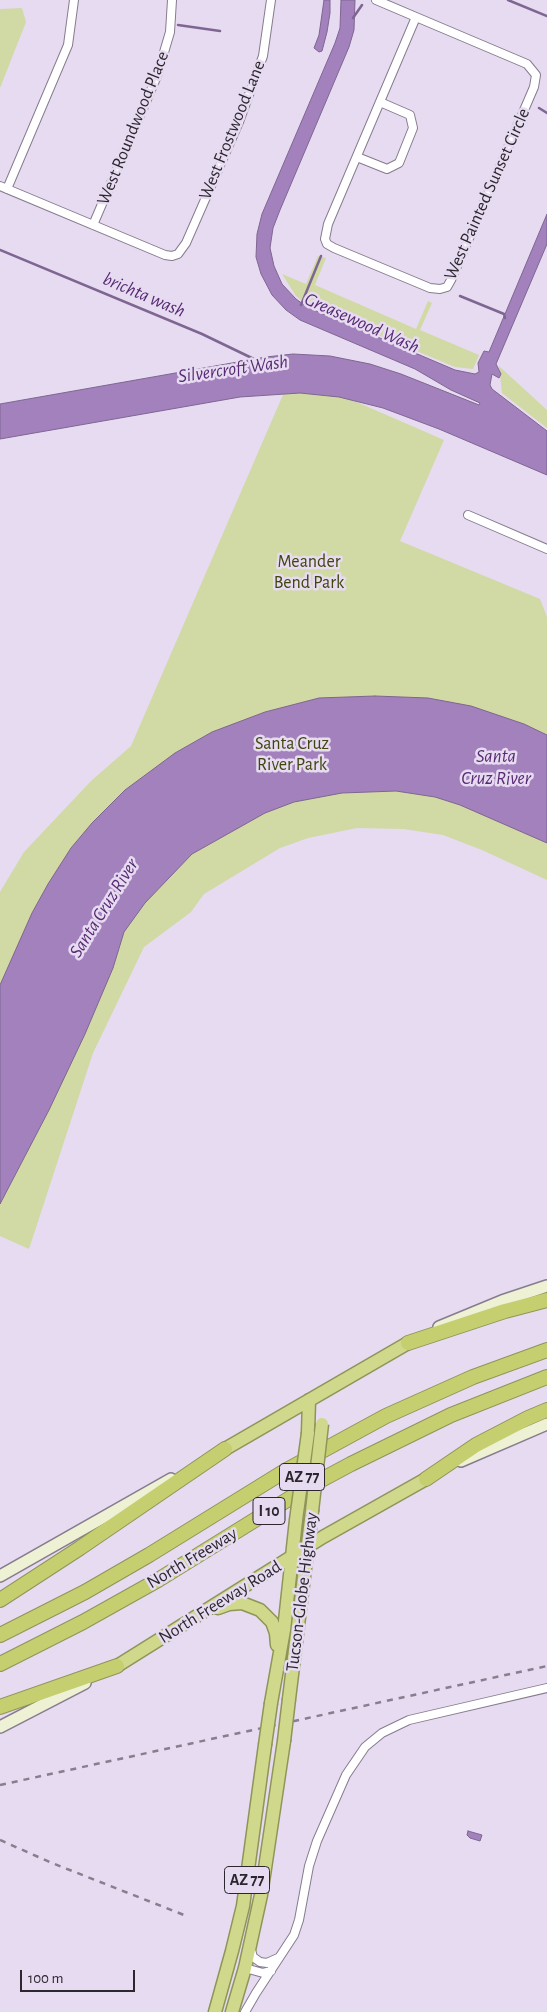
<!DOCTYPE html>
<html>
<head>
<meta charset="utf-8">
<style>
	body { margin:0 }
	#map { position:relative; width:547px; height:2012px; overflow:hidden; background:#e6dbf0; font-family:"Alegreya Sans",sans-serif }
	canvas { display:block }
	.scale { position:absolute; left:20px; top:1970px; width:115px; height:22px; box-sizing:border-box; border:2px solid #2c272f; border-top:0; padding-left:6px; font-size:15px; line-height:18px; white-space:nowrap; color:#2c272f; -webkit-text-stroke:4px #e6dbf0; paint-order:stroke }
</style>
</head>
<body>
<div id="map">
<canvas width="547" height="2012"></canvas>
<div class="scale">100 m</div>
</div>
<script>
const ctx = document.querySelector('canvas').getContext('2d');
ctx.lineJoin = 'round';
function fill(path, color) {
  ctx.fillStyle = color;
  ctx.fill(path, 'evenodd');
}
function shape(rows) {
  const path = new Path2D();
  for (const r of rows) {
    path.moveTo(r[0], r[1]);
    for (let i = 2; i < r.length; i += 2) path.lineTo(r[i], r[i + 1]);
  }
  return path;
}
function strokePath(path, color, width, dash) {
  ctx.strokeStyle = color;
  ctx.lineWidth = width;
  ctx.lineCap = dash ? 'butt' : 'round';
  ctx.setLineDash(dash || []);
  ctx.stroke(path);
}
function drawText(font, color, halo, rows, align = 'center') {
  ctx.font = font + ' "Alegreya Sans",sans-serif';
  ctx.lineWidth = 5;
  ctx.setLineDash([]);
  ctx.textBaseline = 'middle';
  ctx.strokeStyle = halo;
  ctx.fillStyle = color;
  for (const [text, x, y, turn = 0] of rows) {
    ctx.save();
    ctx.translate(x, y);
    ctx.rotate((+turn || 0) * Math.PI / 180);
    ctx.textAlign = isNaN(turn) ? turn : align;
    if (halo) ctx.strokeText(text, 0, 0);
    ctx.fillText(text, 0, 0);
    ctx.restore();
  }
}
const green = shape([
	[22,8,26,22,0,88,0,9],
	[318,256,326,258,315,285,416,329,428,301,432,303,420,330,479,355,473,369,455,367,309,306,296,296,282,274,306,284],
	[499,366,547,410,547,428,502,393],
	[292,374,444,440,400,541,540,599,547,617,547,880,482,850,443,835,404,829,357,828,308,838,280,848,204,894,191,912,144,947,93,1053,29,1249,0,1236,0,892,24,852,91,781,131,746]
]);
const water = shape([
	[324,0,330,0,330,13,327,32,322,51,319,52,314,48,319,35,324,0],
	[341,0,355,0,354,30,349,47,280,210,273,228,270,248,274,266,282,284,296,299,307,307,455,370,475,374,479,372,478,363,484,351,489,352,547,214,547,244,496,364,501,374,499,378,492,374,490,385,492,389,547,431,547,475,439,429,383,408,339,397,300,393,240,397,0,439,0,404,266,357,293,354,330,356,370,364,401,374,479,405,480,403,451,390,415,369,300,320,286,310,272,295,261,274,256,257,257,234,262,214,335,43,340,28,341,0],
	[375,696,428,698,471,706,524,724,547,735,547,843,460,805,435,797,396,791,342,793,294,802,265,813,192,854,145,903,124,932,113,968,85,1034,49,1110,0,1204,0,985,32,913,48,884,71,848,92,823,125,790,175,753,212,732,265,712,319,698,375,696],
	[468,1831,482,1835,480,1841,470,1838,467,1835,468,1831]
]);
const stream = shape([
	[508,0,547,16],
	[353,18,362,5],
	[178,25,220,31],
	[539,108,547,113],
	[0,250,202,334,256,360],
	[460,296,504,314,505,318],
	[301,305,321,256]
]);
const minor = shape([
	[376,0,416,17],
	[416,17,527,64,536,75,534,87,451,280,447,287,440,289,430,288,334,248,327,244,325,239,328,224,416,17],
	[357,157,387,169,399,163,413,128,410,115,380,102],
	[0,186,165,255,172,256,178,254,186,243,239,122,263,56,271,0],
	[7,189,68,45,74,0],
	[93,225,157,76,170,32,172,0],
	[468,515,547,549],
	[251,1950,253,1957,260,1962,267,1963,278,1958],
	[245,1968,263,1973,271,1971],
	[245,2012,256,1993,294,1935,299,1920,309,1866,317,1841,346,1775,365,1747,382,1733,409,1720,547,1688]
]);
const secondary = shape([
	[439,1327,502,1301,547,1286],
	[461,1461,547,1424],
	[0,1576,171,1479],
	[0,1727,85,1683]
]);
const trunk = shape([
	[308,1433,309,1400],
	[225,1449,408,1343],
	[218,1608,229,1604,242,1603,260,1610,272,1622,276,1633,277,1645],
	[117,1666,323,1537,426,1479],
	[289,1699,312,1511],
	[271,1703,284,1630,296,1520],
	[215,2012,232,1951,243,1906,265,1745],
	[232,2012,245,1968,261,1895,284,1741]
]);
const motorway = shape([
	[408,1343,505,1311,547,1300],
	[426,1479,476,1445,528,1418,547,1410],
	[0,1600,80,1548,225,1449],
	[0,1635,85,1592,149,1555,285,1471,386,1416,473,1377,547,1350],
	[0,1664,83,1622,158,1580,308,1487,351,1464,451,1415,547,1377],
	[0,1707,117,1666]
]);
const rail = shape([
	[0,1785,547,1666],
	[0,1840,52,1863,184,1915]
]);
const trunkBridge = shape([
	[312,1511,322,1424],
	[296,1520,308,1433],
	[284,1741,289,1699],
	[265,1745,271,1703]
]);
const shields = [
	[302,1477,45],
	[269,1511,32],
	[247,1880,45]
];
const shieldNames = [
	["AZ 77",302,1477],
	["I 10",269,1511],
	["AZ 77",247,1880]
];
const streetNames = [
	["West Roundwood Place",133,128,-68],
	["West Frostwood Lane",232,130,-68],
	["West Painted Sunset Circle",487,194,-66],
	["North Freeway",192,1558,-31],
	["Tucson-Globe Highway",302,1592,-83],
	["North Freeway Road",220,1602,-32]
];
const parkNames = [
	["Meander",309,562],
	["Bend Park",309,583],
	["Santa Cruz",292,744],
	["River Park",292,765]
];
const waterNames = [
	["brichta wash",144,295,23],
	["Greasewood Wash",362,323,24],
	["Silvercroft Wash",233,369,-8],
	["Santa",496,756],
	["Cruz River",496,778],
	["Santa Cruz River",104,908,-58]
];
fill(green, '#d1d9a4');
fill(water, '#a381bc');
strokePath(water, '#7f6692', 1);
strokePath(stream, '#7f6692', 2.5);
strokePath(minor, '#867c8e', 10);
strokePath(secondary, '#867c8e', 14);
strokePath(trunk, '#8f9459', 15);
strokePath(motorway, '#8f9459', 16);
strokePath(minor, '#fff', 8);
strokePath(secondary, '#eef1d4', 11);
strokePath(trunk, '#d0d88c', 12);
strokePath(motorway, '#c5cf70', 14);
strokePath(rail, '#877f8d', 2.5, [6, 6]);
strokePath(trunkBridge, '#8f9459', 15, []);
strokePath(trunkBridge, '#d0d88c', 12);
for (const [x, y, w] of shields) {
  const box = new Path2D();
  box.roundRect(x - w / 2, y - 13.5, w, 27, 4);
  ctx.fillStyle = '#e6dbf0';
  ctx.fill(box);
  strokePath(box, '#2c272f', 1);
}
drawText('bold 16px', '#2c272f', null, shieldNames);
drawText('18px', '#2c272f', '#e6dbf0', streetNames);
drawText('18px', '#40450e', '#e6dbf0', parkNames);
drawText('italic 19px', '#572a73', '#e6dbf0', waterNames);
</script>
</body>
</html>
